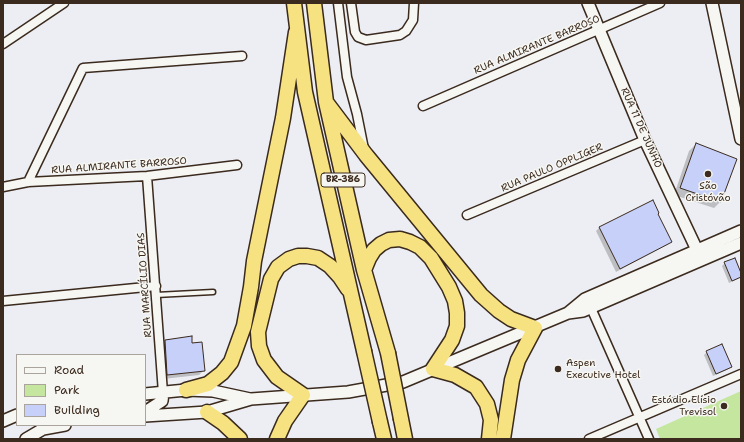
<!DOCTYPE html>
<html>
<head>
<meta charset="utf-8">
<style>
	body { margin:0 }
	#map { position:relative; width:744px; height:442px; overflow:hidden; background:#eceef3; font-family:"Shantell Sans",sans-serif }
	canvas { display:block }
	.frame { position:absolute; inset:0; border:4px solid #3b2a1e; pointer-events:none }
	.legend { position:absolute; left:16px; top:354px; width:130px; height:72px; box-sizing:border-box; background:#f6f6f2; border:1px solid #aba49d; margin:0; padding:5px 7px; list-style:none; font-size:12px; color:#3b2a1e }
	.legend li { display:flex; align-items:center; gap:8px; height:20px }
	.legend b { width:20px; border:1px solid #aba49d }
</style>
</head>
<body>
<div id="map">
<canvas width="744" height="442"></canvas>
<div class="frame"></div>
<ul class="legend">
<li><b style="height:5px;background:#f6f6f2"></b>Road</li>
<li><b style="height:11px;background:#c5e69f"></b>Park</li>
<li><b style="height:11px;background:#c6d0f8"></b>Building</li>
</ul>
</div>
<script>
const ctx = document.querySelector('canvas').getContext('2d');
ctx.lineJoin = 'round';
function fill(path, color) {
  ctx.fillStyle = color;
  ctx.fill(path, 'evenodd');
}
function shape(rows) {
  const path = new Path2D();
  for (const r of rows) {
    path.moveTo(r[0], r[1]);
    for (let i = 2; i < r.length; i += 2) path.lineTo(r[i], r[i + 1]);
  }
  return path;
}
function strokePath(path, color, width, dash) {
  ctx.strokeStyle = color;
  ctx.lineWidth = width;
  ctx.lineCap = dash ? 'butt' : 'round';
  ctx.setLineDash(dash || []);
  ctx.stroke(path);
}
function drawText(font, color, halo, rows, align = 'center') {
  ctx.font = font + ' "Shantell Sans",sans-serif';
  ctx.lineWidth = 3;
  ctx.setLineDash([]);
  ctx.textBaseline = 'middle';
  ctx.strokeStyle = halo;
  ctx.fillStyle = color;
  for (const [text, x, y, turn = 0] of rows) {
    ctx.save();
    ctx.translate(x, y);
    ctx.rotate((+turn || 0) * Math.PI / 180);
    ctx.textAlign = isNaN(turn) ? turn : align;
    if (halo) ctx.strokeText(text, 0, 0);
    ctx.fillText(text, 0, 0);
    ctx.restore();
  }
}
const green = shape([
	[741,391,741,439,660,439,656,429]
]);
const shadow = shape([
	[696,144,736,160,720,202,714,208,674,195,689,151],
	[599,228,671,242,667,245,616,272,596,231],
	[725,263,741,276,738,279,729,283,722,266],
	[165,340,192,344,204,370,199,375,163,379,160,345],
	[707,352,730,367,727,370,713,376,704,355]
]);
const building = shape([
	[696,143,737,159,721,202,680,188,696,143],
	[653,200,659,213,658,214,672,242,620,269,599,227,653,200],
	[735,258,741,273,741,277,732,281,724,262,735,258],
	[192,336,192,343,202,342,205,371,167,375,165,340,192,336],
	[722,344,732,367,716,374,706,351,722,344]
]);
const lane = shape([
	[156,295,213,292]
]);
const street = shape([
	[338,3,347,77,357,114,364,149],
	[351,3,355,32,358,37,366,40,400,35,406,31,413,20,414,3],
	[3,44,64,3],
	[423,106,660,3],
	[147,176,163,393],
	[28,182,83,68,242,56],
	[3,187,28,182,147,176,237,165],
	[467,215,645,140],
	[3,301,156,286],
	[591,308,649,439],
	[589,439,741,374]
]);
const secondary = shape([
	[588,3,645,140,697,250],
	[712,3,741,139],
	[568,313,585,299,741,231],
	[145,394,186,390,213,391,250,399],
	[145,412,162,401,163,393],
	[145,416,207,412,251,399,348,392,403,382,568,313,583,311,741,243],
	[3,421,17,415],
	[26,439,43,429,65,425]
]);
const highway = shape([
	[294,3,305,92,364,351],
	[314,3,326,102,364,270,388,353],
	[326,102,366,155,481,295,499,311,511,319,535,328,518,360,512,380,503,439],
	[364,270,369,258,374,250,381,244,389,240,400,239,410,242,420,247,431,258,449,287,455,301,457,313,457,326,452,340,433,369,455,375,476,387,487,404,491,420,489,439],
	[186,390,208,384,222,373,231,362,244,326,251,287,254,261,283,118,296,32],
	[207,412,223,423,240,439],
	[401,419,405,439],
	[380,422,384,439],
	[277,439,285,421,303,395,277,377,264,360,259,346,258,332,271,279,278,267,289,259,298,256,307,256,318,258,330,266,340,277,348,289]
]);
const highwayBridge = shape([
	[364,351,380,422],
	[388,353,401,419]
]);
const markers = [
	[708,174,4,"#3b2a1e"],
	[558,369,4,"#3b2a1e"],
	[724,406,4,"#3b2a1e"]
];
const shields = [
	[343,180,44]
];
const shieldNames = [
	["BR-386",343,180]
];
const streetNames = [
	["RUA ALMIRANTE BARROSO",537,45,-23],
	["RUA 11 DE JUNHO",641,128,66],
	["RUA ALMIRANTE BARROSO",119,166,-4],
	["RUA PAULO OPPLIGER",552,168,-23],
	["RUA MARCÍLIO DIAS",145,285,-94]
];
const poiNames = [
	["São",708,186],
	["Cristóvão",708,198],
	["Aspen",566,363,"left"],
	["Executive Hotel",566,375,"left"],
	["Estádio Elísio",716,400,"right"],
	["Trevisol",716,412,"right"]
];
fill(green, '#c5e69f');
fill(shadow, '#0003');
fill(building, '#c6d0f8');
strokePath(building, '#3b2a1e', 1);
strokePath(lane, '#3b2a1e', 7);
strokePath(street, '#3b2a1e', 11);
strokePath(secondary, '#3b2a1e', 14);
strokePath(highway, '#3b2a1e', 17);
strokePath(lane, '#f6f6f2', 4);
strokePath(street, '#f6f6f2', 8);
strokePath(secondary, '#f6f6f2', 11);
strokePath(highway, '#f7e281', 14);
strokePath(highwayBridge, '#3b2a1e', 17, []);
strokePath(highwayBridge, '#f7e281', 14);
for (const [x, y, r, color] of markers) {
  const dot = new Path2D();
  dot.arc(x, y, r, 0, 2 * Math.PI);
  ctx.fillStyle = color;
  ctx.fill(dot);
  strokePath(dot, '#f6f6f2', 1.5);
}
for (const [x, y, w] of shields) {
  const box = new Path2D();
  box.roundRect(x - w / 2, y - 7, w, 14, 3);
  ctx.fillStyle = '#f6f6f2';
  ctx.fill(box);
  strokePath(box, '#3b2a1e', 1);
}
drawText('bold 9px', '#3b2a1e', null, shieldNames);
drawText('10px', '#3b2a1e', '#f6f6f2', streetNames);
drawText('10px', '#3b2a1e', '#f6f6f2', poiNames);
</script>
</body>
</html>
